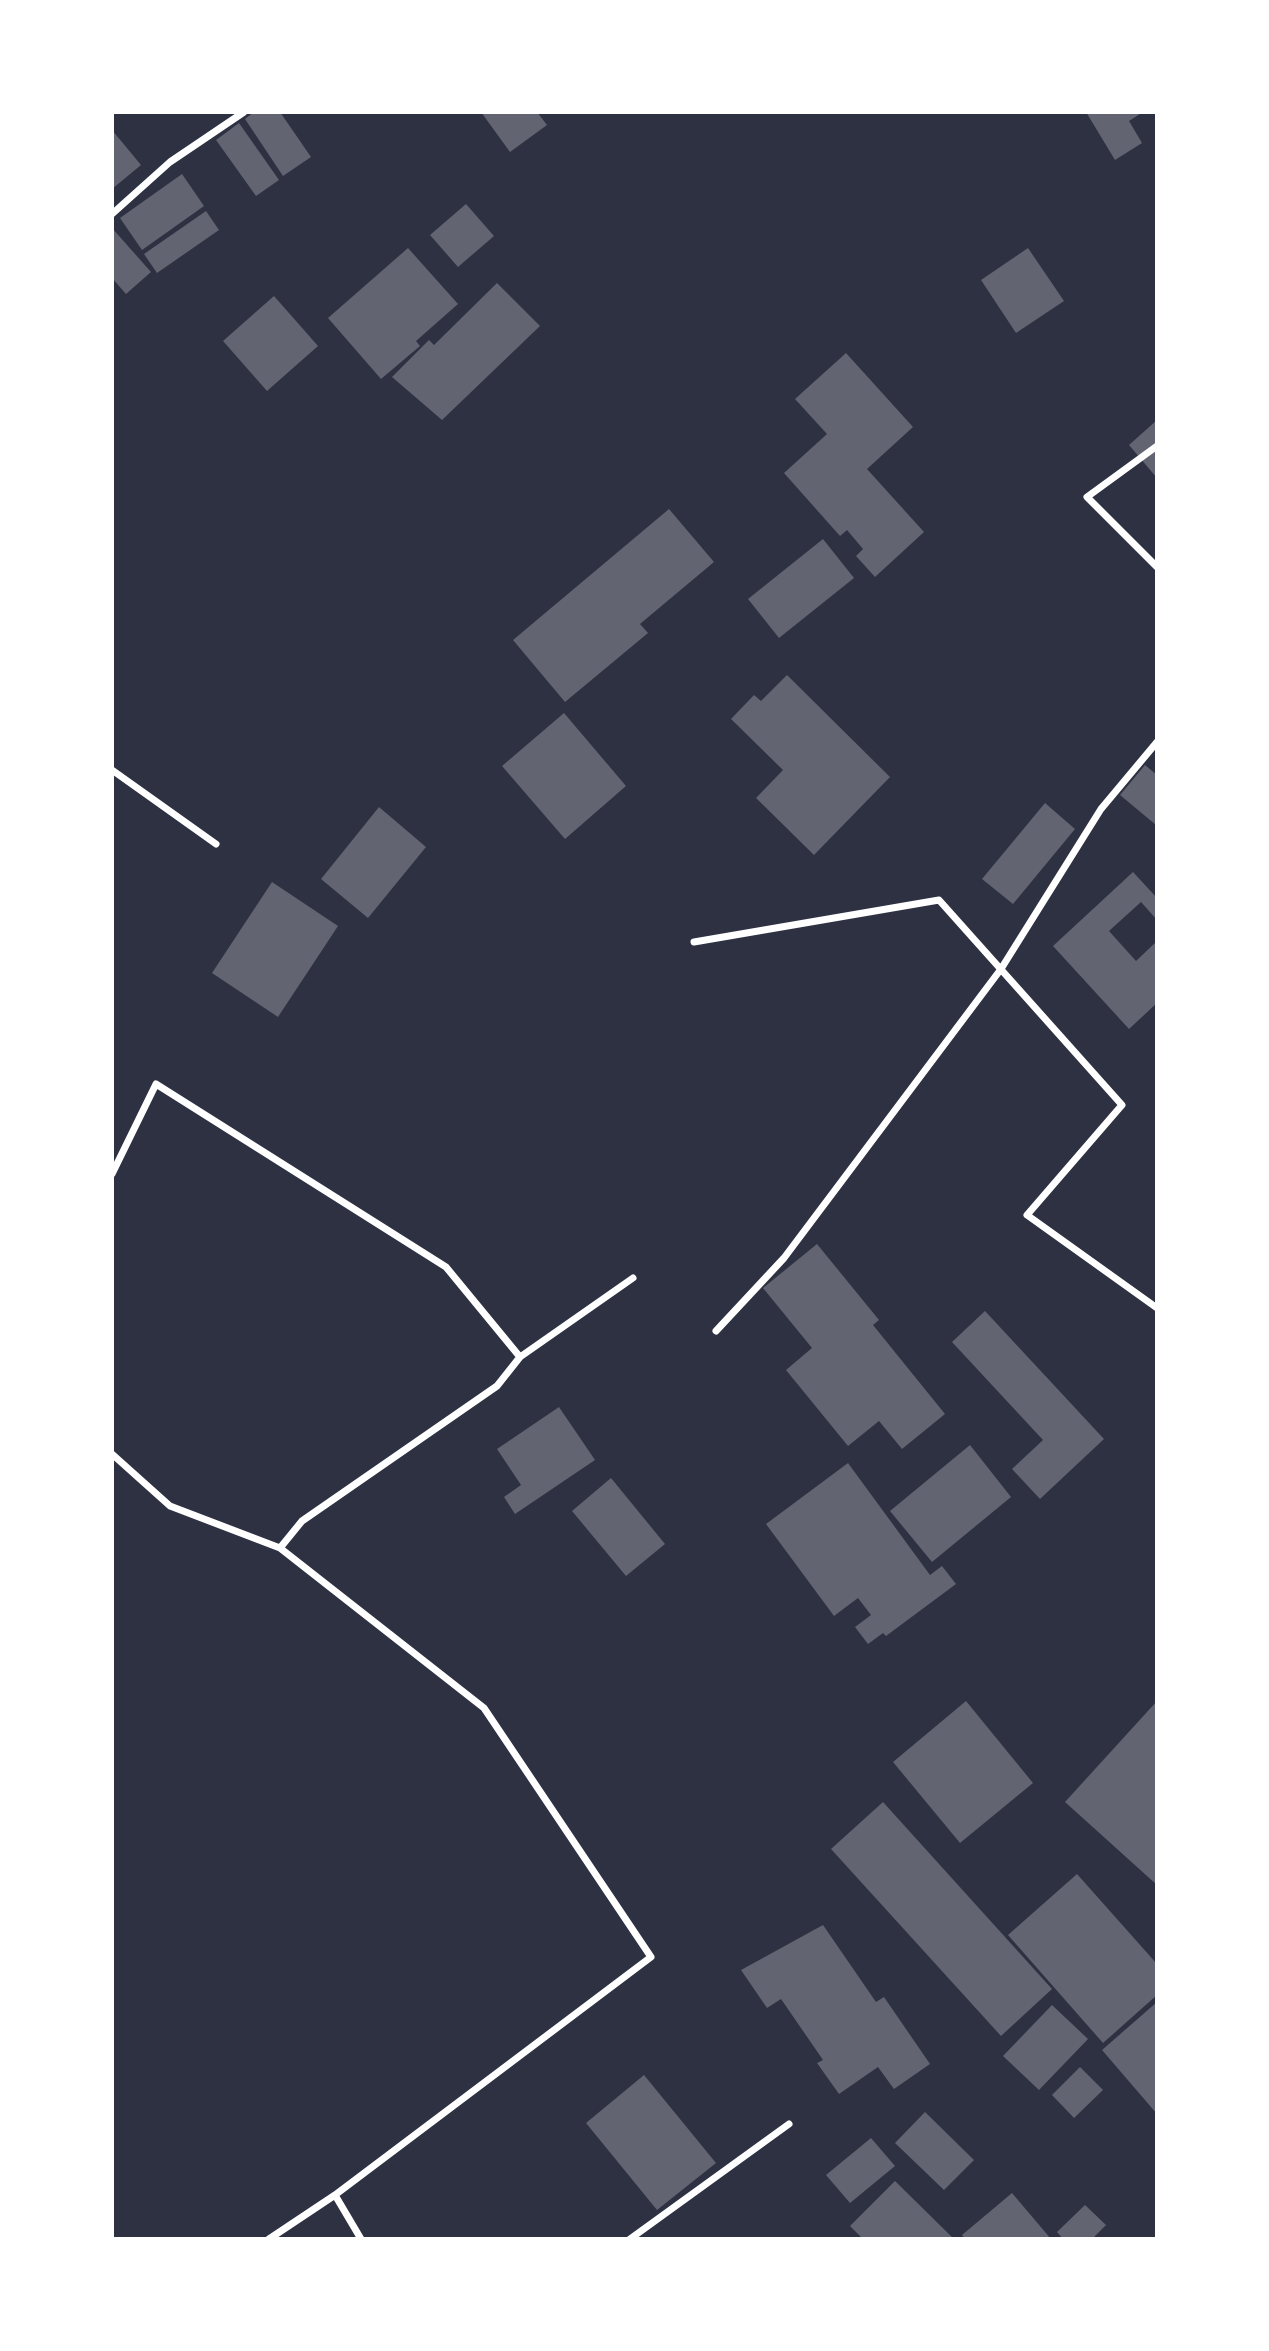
<!DOCTYPE html>
<html>
<head>
<meta charset="utf-8">
<style>
	body { margin:0 }
	#map { position:relative; width:1269px; height:2351px; overflow:hidden; background:#2d3142; font-family:"Public Sans",sans-serif }
	canvas { display:block }
	.frame { position:absolute; inset:0; border:114px solid #fff; pointer-events:none }
</style>
</head>
<body>
<div id="map">
<canvas width="1269" height="2351"></canvas>
<div class="frame"></div>
</div>
<script>
const ctx = document.querySelector('canvas').getContext('2d');
ctx.lineJoin = 'round';
function fill(path, color) {
  ctx.fillStyle = color;
  ctx.fill(path, 'evenodd');
}
function shape(rows) {
  const path = new Path2D();
  for (const r of rows) {
    path.moveTo(r[0], r[1]);
    for (let i = 2; i < r.length; i += 2) path.lineTo(r[i], r[i + 1]);
  }
  return path;
}
function strokePath(path, color, width, dash) {
  ctx.strokeStyle = color;
  ctx.lineWidth = width;
  ctx.lineCap = dash ? 'butt' : 'round';
  ctx.setLineDash(dash || []);
  ctx.stroke(path);
}
const building = shape([
	[254,112,280,112,311,157,283,176,245,119],
	[481,112,537,112,547,125,510,152],
	[1086,112,1143,112,1129,121,1142,143,1115,160],
	[239,123,279,180,256,196,216,140],
	[112,130,141,165,112,189],
	[182,174,204,206,142,250,120,218],
	[466,204,494,236,458,267,430,235],
	[206,211,219,230,157,273,144,254],
	[112,228,151,272,126,294,112,278],
	[408,248,458,304,416,341,420,346,381,379,328,318],
	[1028,248,1064,301,1016,333,981,280],
	[497,283,540,326,442,420,392,377,429,340,434,345],
	[274,296,318,346,267,391,223,341],
	[846,353,913,427,867,469,924,532,875,577,856,556,863,549,847,530,840,536,784,473,827,434,795,399],
	[1157,420,1157,478,1129,445],
	[669,509,714,562,640,624,648,633,565,702,513,640],
	[823,539,854,578,779,638,748,599],
	[787,675,890,777,814,855,756,798,783,770,731,719,754,695,761,701],
	[564,713,626,786,565,839,502,766],
	[1145,765,1157,775,1156,825,1120,795],
	[1045,803,1075,829,1013,904,982,879],
	[379,807,426,847,368,918,321,879],
	[1133,872,1157,898,1157,920,1141,902,1109,931,1136,961,1157,941,1157,1003,1129,1029,1053,946],
	[272,882,338,926,278,1017,212,973],
	[817,1244,879,1320,873,1325,945,1414,902,1449,879,1421,848,1446,786,1370,812,1348,763,1288],
	[985,1311,1104,1439,1040,1499,1012,1469,1043,1440,952,1342],
	[559,1407,595,1460,515,1514,504,1497,521,1485,497,1449],
	[970,1445,1011,1497,932,1562,890,1511],
	[848,1463,930,1575,942,1566,956,1584,886,1636,883,1633,868,1644,855,1627,871,1615,858,1598,834,1616,766,1524],
	[611,1478,665,1544,626,1576,572,1511],
	[966,1701,1033,1783,960,1843,893,1762],
	[1157,1701,1157,1885,1065,1802],
	[883,1802,1052,1989,1001,2036,831,1849],
	[1077,1874,1157,1964,1157,1995,1103,2043,1008,1935],
	[823,1925,876,2002,884,1997,930,2064,894,2089,878,2067,839,2094,817,2063,823,2060,781,1999,767,2008,741,1970],
	[1157,2002,1157,2114,1102,2050],
	[1052,2005,1088,2039,1039,2090,1003,2056],
	[1080,2067,1103,2090,1074,2118,1052,2095],
	[644,2075,716,2163,657,2210,586,2123],
	[925,2112,974,2160,944,2190,895,2143],
	[871,2138,895,2166,850,2203,826,2175],
	[895,2181,954,2239,863,2239,850,2226],
	[1012,2193,1051,2239,965,2239,962,2235],
	[1085,2205,1106,2225,1092,2239,1063,2239,1057,2232]
]);
const minor = shape([
	[112,214,170,162,244,112],
	[1157,446,1087,497,1157,567],
	[112,770,216,844],
	[694,942,939,900,1122,1105,1027,1215,1157,1308],
	[112,1174,156,1084,446,1267,520,1357],
	[716,1331,784,1258,1001,969,1101,809,1157,742],
	[112,1454,170,1506,280,1548,484,1708,651,1957,335,2195,361,2239],
	[280,1548,302,1521,497,1386,520,1357,633,1278],
	[269,2239,335,2195],
	[630,2239,789,2124]
]);
fill(building, '#626471');
strokePath(minor, '#fff', 7);
</script>
</body>
</html>
